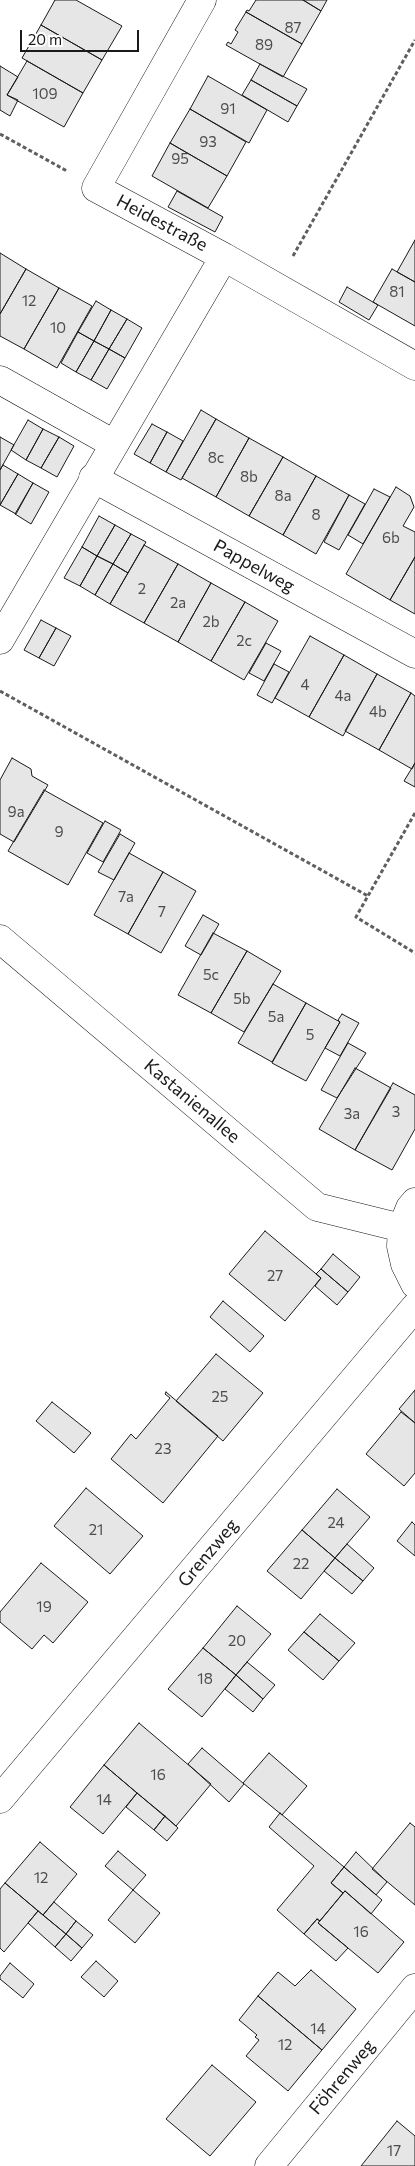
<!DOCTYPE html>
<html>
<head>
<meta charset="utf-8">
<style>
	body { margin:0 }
	#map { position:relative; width:415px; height:2166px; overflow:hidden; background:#fff; font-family:Commissioner,sans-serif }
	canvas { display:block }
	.scale { position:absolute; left:20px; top:30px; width:119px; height:22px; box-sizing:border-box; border:2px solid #1a1a1a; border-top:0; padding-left:6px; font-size:15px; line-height:18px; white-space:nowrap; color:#1a1a1a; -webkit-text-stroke:4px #fff; paint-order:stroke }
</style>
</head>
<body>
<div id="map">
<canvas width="415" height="2166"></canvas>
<div class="scale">20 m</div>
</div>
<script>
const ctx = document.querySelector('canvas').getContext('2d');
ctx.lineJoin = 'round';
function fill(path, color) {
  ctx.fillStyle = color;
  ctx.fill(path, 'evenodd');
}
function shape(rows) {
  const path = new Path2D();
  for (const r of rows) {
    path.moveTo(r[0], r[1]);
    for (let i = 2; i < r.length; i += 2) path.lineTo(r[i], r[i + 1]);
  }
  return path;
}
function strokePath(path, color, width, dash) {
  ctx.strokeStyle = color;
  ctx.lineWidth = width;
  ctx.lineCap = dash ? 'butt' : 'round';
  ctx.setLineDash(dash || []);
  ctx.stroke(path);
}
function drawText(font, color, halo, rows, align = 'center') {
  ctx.font = font + ' Commissioner,sans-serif';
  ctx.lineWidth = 4;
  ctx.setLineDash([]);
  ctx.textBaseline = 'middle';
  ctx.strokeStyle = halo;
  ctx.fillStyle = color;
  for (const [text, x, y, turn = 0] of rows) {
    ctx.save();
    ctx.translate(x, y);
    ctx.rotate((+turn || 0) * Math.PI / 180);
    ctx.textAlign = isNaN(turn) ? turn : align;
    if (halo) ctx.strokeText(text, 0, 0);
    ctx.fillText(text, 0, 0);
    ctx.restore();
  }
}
const building = shape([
	[55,0,76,0,122,26,102,60,41,25,55,0],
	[256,0,303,0,321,11,302,44,246,12,247,10,249,11,256,0],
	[303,0,327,0,321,11,303,0],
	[246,12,302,44,283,77,226,45,228,42,231,44,238,32,235,30,246,12],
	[41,25,102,60,83,93,22,58,41,25],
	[27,61,83,93,64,127,7,95,27,61],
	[260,64,307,89,297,106,251,80,260,64],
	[0,66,18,77,7,95,18,100,10,116,0,110,0,66],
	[208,76,267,110,249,143,190,109,208,76],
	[251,80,297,106,288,122,242,95,251,80],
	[190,109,246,142,227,176,170,143,190,109],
	[170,143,227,176,208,208,152,176,170,143],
	[177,191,223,217,215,232,168,207,177,191],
	[415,240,415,282,397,272,415,240],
	[0,253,26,269,0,314,0,253],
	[26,269,59,288,24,349,0,336,0,314,26,269],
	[392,269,415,282,415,326,373,302,392,269],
	[347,287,378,305,369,320,339,302,347,287],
	[59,288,92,306,57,368,24,349,59,288],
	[96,301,111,310,94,341,78,332,96,301],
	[111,310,127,319,109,349,94,341,111,310],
	[127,319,142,328,125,358,109,349,127,319],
	[78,332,94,341,76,372,61,363,78,332],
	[94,341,109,349,91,380,76,372,94,341],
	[109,349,125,358,107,389,91,380,109,349],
	[201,410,216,419,181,480,166,472,201,410],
	[216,419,249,438,216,497,182,478,216,419],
	[28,420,43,429,26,460,11,450,28,420],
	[152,424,167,432,150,463,134,454,152,424],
	[43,429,59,437,41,468,26,460,43,429],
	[167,432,183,441,166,472,150,463,167,432],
	[0,437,14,445,0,470,0,437],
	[59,437,74,446,57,477,41,468,59,437],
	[249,438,283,457,249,516,216,497,249,438],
	[283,457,316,476,283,535,249,516,283,457],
	[3,465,18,474,0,505,0,470,3,465],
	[18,474,33,483,16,514,0,505,18,474],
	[316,476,349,495,316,554,283,535,316,476],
	[33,483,49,492,31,524,15,514,33,483],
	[396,487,410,496,414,507,403,526,415,532,415,557,390,600,346,574,396,487],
	[374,489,390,497,363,544,348,535,374,489],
	[349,495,365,504,339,550,324,542,349,495],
	[99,516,115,525,97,556,82,547,99,516],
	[115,525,131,534,113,564,97,556,115,525],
	[131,534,146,542,128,573,113,564,131,534],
	[144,545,178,564,144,623,110,604,144,545],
	[82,547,97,556,80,586,64,578,82,547],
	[97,556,113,564,95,595,80,586,97,556],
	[415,557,415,614,390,600,415,557],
	[113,564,128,573,110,604,95,595,113,564],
	[178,564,211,583,178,642,144,623,178,564],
	[211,583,245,602,211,661,178,642,211,583],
	[245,602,278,621,244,680,211,661,245,602],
	[41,620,56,628,39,658,24,650,41,620],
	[56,628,71,636,54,666,39,658,56,628],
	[310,636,344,655,309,717,275,698,310,636],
	[266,643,281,651,264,681,249,673,266,643],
	[344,655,377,674,343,736,309,717,344,655],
	[274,664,289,672,272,703,257,695,274,664],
	[377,674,411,693,379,750,345,731,377,674],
	[411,693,415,696,415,763,412,769,379,750,411,693],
	[12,758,31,769,32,776,48,785,14,842,0,834,0,780,12,758],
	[415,763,415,787,404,781,415,763],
	[44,790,103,823,68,885,8,851,44,790],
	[105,821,121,830,103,862,87,853,105,821],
	[120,834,135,843,114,880,98,872,120,834],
	[129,853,163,872,128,934,94,915,129,853],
	[163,872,196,891,161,953,128,934,163,872],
	[203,915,219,924,201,955,185,946,203,915],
	[213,933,247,951,211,1013,178,995,213,933],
	[247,951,281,971,244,1032,211,1013,247,951],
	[273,984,306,1003,272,1062,238,1043,273,984],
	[306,1003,340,1022,306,1081,272,1063,306,1003],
	[342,1014,359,1023,340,1056,325,1048,340,1022,338,1020,342,1014],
	[348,1043,366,1053,337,1098,321,1090,348,1043],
	[355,1068,391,1088,355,1150,319,1129,355,1068],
	[393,1083,415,1095,415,1129,392,1170,355,1150,393,1083],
	[265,1231,321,1278,285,1321,229,1274,265,1231],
	[333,1254,360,1277,348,1292,321,1269,333,1254],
	[321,1269,348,1292,337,1305,315,1286,321,1278,316,1274,321,1269],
	[223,1301,264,1336,250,1352,210,1317,223,1301],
	[216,1354,263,1393,223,1441,176,1401,216,1354],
	[415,1390,415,1423,399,1409,415,1390],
	[166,1392,218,1436,163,1503,111,1459,131,1434,136,1439,170,1398,165,1394,166,1392],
	[52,1402,91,1433,74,1453,36,1421,52,1402],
	[401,1412,415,1423,415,1473,404,1486,366,1454,401,1412],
	[86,1488,143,1536,110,1574,54,1526,86,1488],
	[337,1489,370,1517,335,1558,302,1530,337,1489],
	[412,1522,415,1525,415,1556,397,1541,412,1522],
	[302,1530,335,1558,301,1599,267,1571,302,1530],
	[347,1544,374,1568,363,1581,335,1558,347,1544],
	[335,1558,363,1581,352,1594,324,1571,335,1558],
	[41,1563,88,1602,53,1643,44,1635,32,1649,0,1622,0,1612,41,1563],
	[237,1606,271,1634,236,1675,203,1648,237,1606],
	[320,1614,355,1643,339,1661,304,1632,320,1614],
	[304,1632,339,1661,323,1680,288,1650,304,1632],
	[203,1648,236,1675,202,1717,168,1689,203,1648],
	[247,1662,275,1685,263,1699,236,1675,247,1662],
	[236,1675,263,1699,253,1712,225,1689,236,1675],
	[139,1723,211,1784,176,1826,104,1765,139,1723],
	[202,1748,244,1784,229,1802,188,1764,202,1748],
	[269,1753,307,1786,282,1815,243,1783,269,1753],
	[104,1765,137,1793,103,1834,70,1807,104,1765],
	[137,1793,165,1816,154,1830,126,1807,137,1793],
	[280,1813,344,1867,331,1883,343,1893,320,1921,317,1919,304,1934,277,1910,314,1866,269,1827,280,1813],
	[165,1816,178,1828,167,1841,154,1830,165,1816],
	[410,1823,415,1827,415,1905,372,1869,410,1823],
	[40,1842,77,1874,43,1915,5,1883,40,1842],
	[118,1851,146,1875,133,1890,105,1866,118,1851],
	[356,1852,387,1882,376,1895,344,1867,356,1852],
	[344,1867,382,1900,371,1914,345,1891,343,1893,331,1883,344,1867],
	[5,1883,38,1911,4,1952,0,1948,0,1889,5,1883],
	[133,1890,160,1913,135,1943,108,1920,133,1890],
	[345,1891,404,1942,378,1973,318,1923,345,1891],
	[54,1902,76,1921,66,1934,43,1915,54,1902],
	[38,1911,66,1934,55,1947,28,1923,38,1911],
	[317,1919,320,1921,318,1923,348,1948,336,1961,304,1934,317,1919],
	[76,1921,93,1935,82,1948,66,1934,76,1921],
	[66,1934,82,1948,71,1961,55,1947,66,1934],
	[96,1961,118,1981,104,1997,81,1977,96,1961],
	[10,1963,34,1984,23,1998,0,1979,0,1976,10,1963],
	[311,1970,356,2009,322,2050,258,1996,278,1972,295,1986,311,1970],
	[258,1996,322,2050,288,2091,246,2056,259,2040,255,2037,257,2035,239,2020,258,1996],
	[212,2065,256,2102,210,2156,166,2119,212,2065],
	[397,2121,415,2136,415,2166,361,2166,397,2121]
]);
const path = shape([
	[0,134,67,171],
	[293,256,415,40],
	[0,691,368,896],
	[415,813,356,917,415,953]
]);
const minor = shape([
	[202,0,96,188,224,257,415,366],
	[0,380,114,444],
	[93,478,415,654],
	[0,640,224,257],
	[0,939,317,1207,402,1228],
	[415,1202,410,1208,402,1228,401,1246,405,1264,415,1284],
	[0,1799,415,1307],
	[269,2166,415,1988]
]);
const numberNames = [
	["87",293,28],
	["89",264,45],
	["109",45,94],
	["91",228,109],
	["93",208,142],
	["95",180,159],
	["81",397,292],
	["12",29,301],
	["10",58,328],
	["8c",216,458],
	["8b",249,477],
	["8a",283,496],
	["8",316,515],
	["6b",391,538],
	["2",142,589],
	["2a",178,603],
	["2b",211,622],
	["2c",244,641],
	["4",305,685],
	["4a",343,696],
	["4b",378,712],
	["9a",16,812],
	["9",59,832],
	["7a",126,897],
	["7",162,912],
	["5c",211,975],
	["5b",242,999],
	["5a",276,1017],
	["5",310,1035],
	["3",396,1112],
	["3a",352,1114],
	["27",275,1276],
	["25",220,1397],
	["23",163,1449],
	["24",336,1523],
	["21",96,1530],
	["22",301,1564],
	["19",44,1607],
	["20",237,1641],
	["18",205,1679],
	["16",158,1775],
	["14",104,1800],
	["12",41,1878],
	["16",361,1932],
	["14",318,2029],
	["12",285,2045],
	["17",394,2151]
];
const streetNames = [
	["Heidestraße",162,223,28],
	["Pappelweg",254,566,29],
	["Kastanienallee",192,1101,40],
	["Grenzweg",208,1553,-50],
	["Föhrenweg",342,2077,-50]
];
fill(building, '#e6e6e6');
strokePath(building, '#1a1a1a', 1);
strokePath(minor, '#1a1a1a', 29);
strokePath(path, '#5f5f5f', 3, [4, 2.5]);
strokePath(minor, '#fff', 28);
drawText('15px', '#4d4d4d', null, numberNames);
drawText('18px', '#1a1a1a', '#fff', streetNames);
</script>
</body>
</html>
